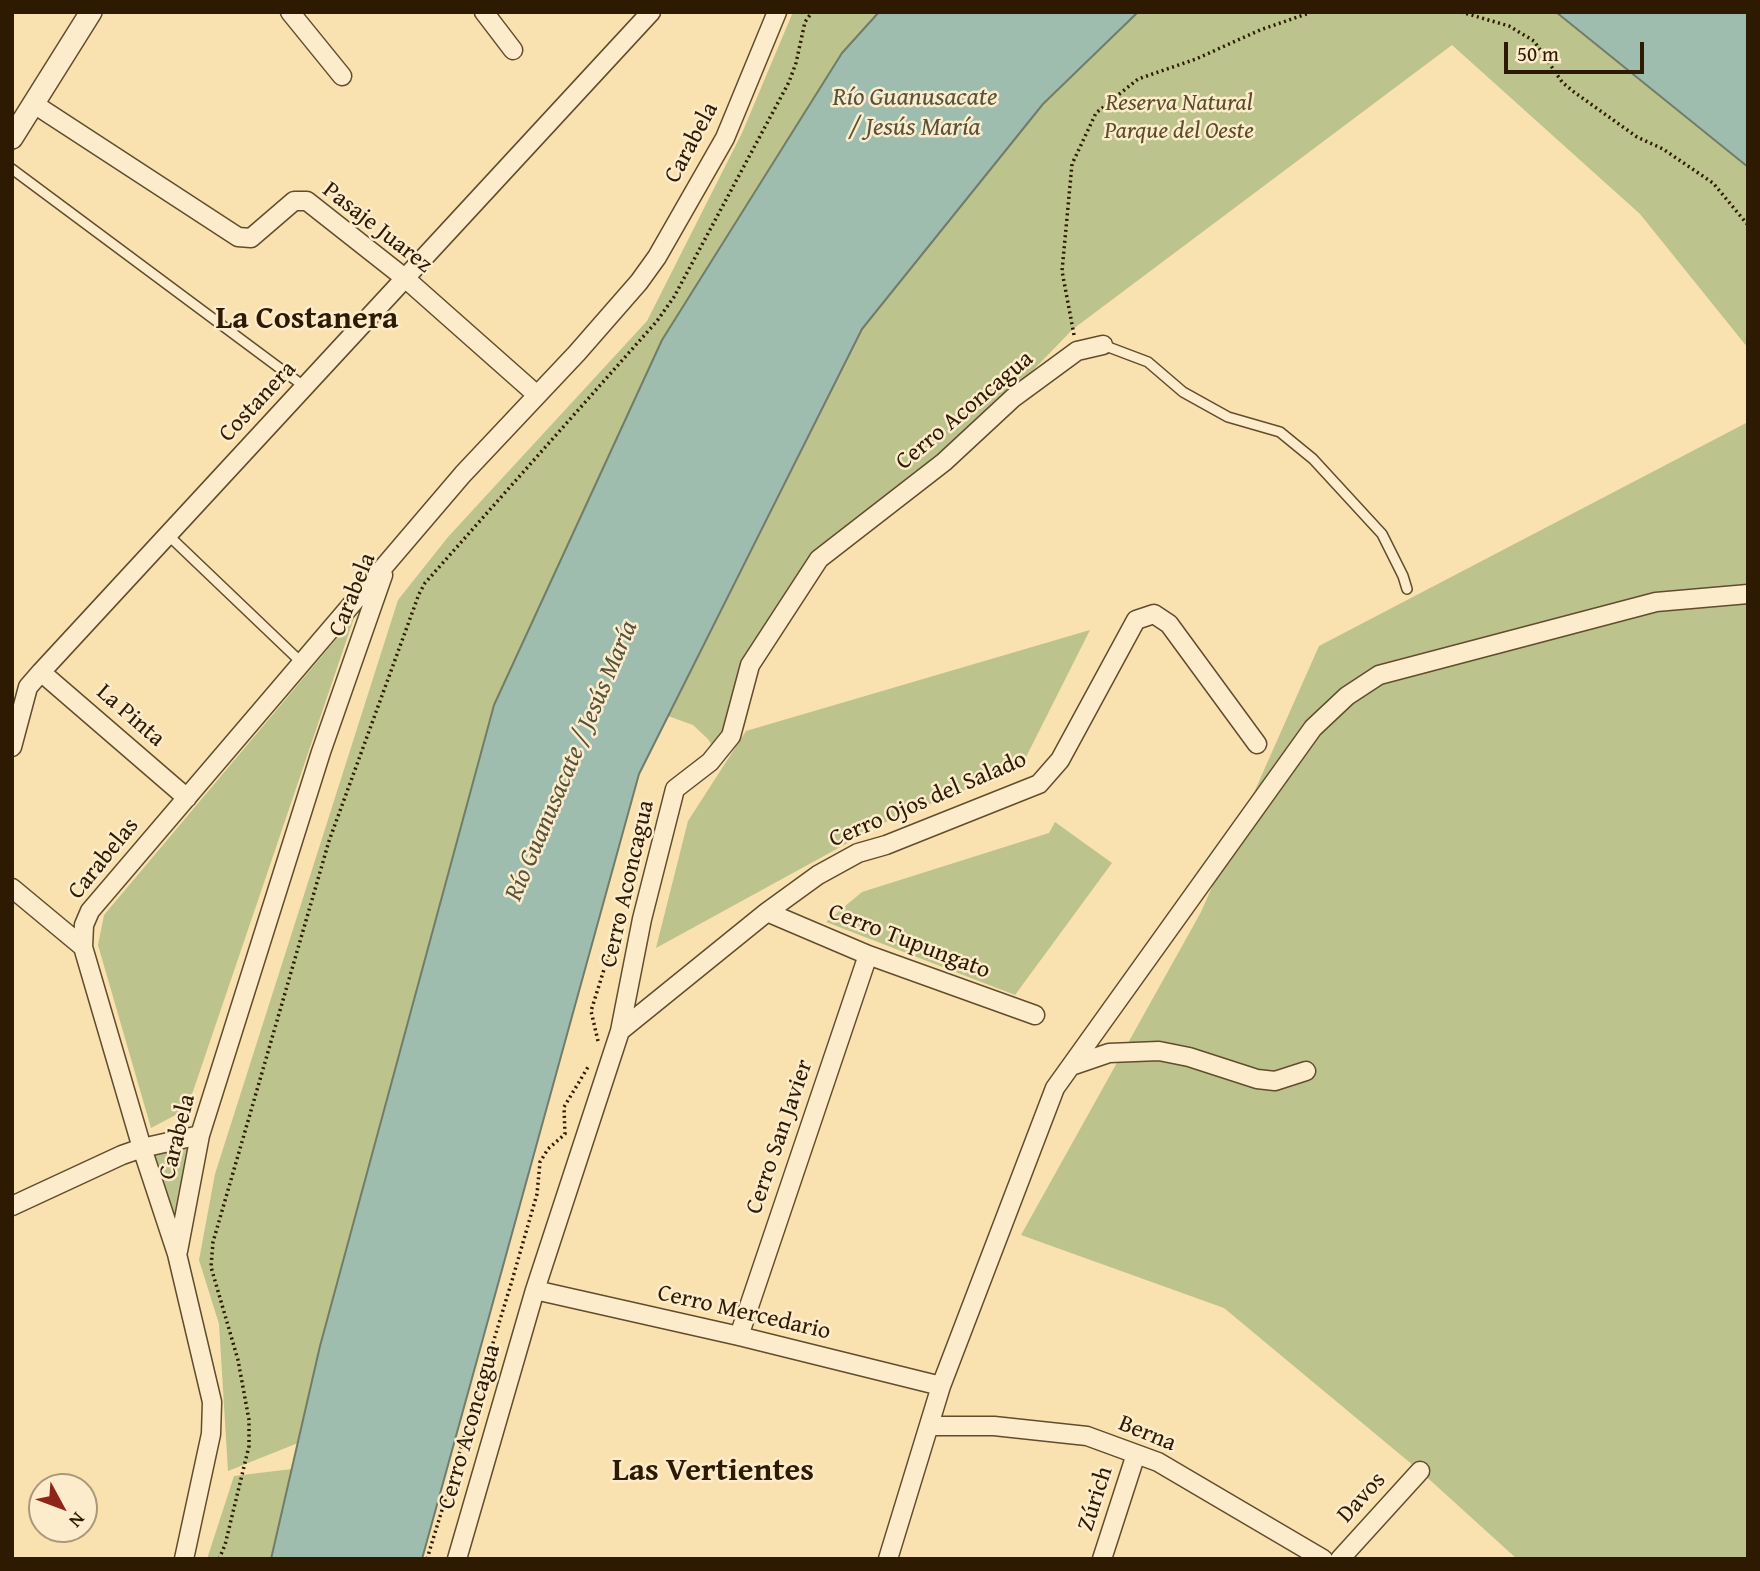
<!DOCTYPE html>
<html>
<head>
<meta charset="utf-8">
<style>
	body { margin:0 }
	#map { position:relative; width:1760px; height:1571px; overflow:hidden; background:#fae1b0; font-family:"Gentium Book Plus",serif }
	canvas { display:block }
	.frame { position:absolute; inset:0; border:14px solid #2e1a00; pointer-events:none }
	.north { position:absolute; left:28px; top:1473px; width:70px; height:70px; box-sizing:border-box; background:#fceccc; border:2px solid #aa987a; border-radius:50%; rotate:131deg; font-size:19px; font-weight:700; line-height:28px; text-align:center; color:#2e1a00 }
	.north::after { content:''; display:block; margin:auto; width:24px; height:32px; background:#8f2418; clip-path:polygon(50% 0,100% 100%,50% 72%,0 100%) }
	.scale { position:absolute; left:1504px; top:42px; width:140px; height:32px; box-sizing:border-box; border:4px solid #2e1a00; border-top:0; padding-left:9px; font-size:21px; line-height:24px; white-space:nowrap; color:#2e1a00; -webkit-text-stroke:5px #fceccc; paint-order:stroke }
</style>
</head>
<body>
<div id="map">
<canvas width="1760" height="1571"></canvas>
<div class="frame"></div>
<div class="north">N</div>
<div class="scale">50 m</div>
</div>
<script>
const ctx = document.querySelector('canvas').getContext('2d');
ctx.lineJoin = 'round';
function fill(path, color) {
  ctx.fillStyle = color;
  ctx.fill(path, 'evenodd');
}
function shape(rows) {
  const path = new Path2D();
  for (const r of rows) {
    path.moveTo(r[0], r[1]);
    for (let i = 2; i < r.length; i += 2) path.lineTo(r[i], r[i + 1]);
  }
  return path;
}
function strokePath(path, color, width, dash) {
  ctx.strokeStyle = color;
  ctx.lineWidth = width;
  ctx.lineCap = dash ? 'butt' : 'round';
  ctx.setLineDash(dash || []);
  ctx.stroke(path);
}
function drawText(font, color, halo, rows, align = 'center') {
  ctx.font = font + ' "Gentium Book Plus",serif';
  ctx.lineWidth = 5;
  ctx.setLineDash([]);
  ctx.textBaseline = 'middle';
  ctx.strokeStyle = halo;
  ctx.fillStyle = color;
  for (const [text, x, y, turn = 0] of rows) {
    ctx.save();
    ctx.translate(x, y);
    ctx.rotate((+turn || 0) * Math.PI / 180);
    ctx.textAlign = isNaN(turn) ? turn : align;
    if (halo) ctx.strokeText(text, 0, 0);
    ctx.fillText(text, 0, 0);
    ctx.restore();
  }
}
const green = shape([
	[793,12,879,12,842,53,662,340,494,705,303,1441,228,1471,219,1324,199,1260,215,1174,398,600,448,537,647,321,742,133],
	[1138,12,1556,12,1748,167,1748,348,1640,214,1452,45,1073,329,944,462,819,559,750,664,717,753,708,739,693,725,668,716,862,329,1043,104],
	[1748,422,1748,1559,1517,1559,1420,1471,1224,1308,1021,1235,1201,912,1319,646],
	[354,618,187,1109,151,1128,98,945,104,915],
	[1090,630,1021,767,886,822,656,948,688,821,746,731],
	[1055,822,1112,863,1015,995,826,922,862,892,1049,833],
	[193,1142,175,1235,150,1154],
	[292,1469,271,1559,207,1559,234,1476]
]);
const water = shape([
	[879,12,1138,12,1043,104,862,329,639,774,422,1559,271,1559,320,1346,494,705,662,340,842,53,879,12],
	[1556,12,1748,12,1748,167,1556,12]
]);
const path = shape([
	[1461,12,1509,26,1534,41,1562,82,1574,92,1637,137,1663,149,1713,183,1748,225],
	[1074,335,1062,271,1072,164,1096,113,1138,79,1196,59,1260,30,1312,12],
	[598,1041,591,1011,621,915,625,912],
	[219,1559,225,1545,249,1446,249,1420,238,1360,211,1267,213,1242,329,841,419,594,425,583,657,321,674,297,789,82,796,63,805,22,812,12],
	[427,1559,511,1284,537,1194,540,1162,548,1149,565,1134,564,1107,588,1067]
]);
const service = shape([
	[12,169,305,387],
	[1103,345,1148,362,1183,392,1228,417,1280,432,1313,459,1382,534,1403,576,1407,589],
	[168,535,302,663]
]);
const minor = shape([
	[290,12,342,76],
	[484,12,513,50],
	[34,104,238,237,251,238,294,201,307,201,406,279,537,395],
	[41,672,187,798],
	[12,747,28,687,41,672,651,12],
	[12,888,83,947],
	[767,912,868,955,1035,1015],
	[620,1031,767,912,818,875,858,853,886,845,1039,784,1060,760,1136,620,1154,614,1169,624,1257,744],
	[1071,1066,1109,1053,1159,1051,1189,1057,1257,1079,1275,1081,1306,1071],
	[12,1206,122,1155,142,1148,200,1135],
	[178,1251,200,1135,321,752,383,575],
	[535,1290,739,1336,941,1386],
	[739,1336,868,955],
	[930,1426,994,1426,1087,1436,1158,1462,1323,1559],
	[184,1559,211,1434,212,1402,177,1254,142,1148,83,947,84,925,90,911,463,474,577,353,639,282,657,257,725,138,777,12],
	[457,1559,535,1290,620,1031,642,919,675,789,710,762,731,736,750,665,819,559,944,462,1013,398,1077,351,1103,345],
	[888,1559,941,1386,1055,1088,1313,728,1347,696,1379,675,1656,602,1748,594],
	[1102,1559,1136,1454],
	[1340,1559,1420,1471]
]);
const tertiary = shape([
	[12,138,91,12]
]);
const parkNames = [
	["Reserva Natural",1179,104],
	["Parque del Oeste",1179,132]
];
const streetNames = [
	["Carabela",692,143,-62],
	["Pasaje Juarez",377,228,38],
	["Costanera",258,402,-47],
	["Cerro Aconcagua",965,411,-40],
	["Carabela",353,595,-68],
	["La Pinta",130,716,41],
	["Cerro Ojos del Salado",928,800,-23],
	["Carabelas",104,859,-51],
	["Cerro Aconcagua",628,884,-77],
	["Cerro Tupungato",909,942,21],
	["Carabela",178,1137,-76],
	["Cerro San Javier",780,1137,-71],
	["Cerro Mercedario",744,1313,13],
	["Cerro Aconcagua",470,1427,-74],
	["Berna",1147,1434,22],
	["Davos",1362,1498,-48],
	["Zúrich",1096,1499,-72]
];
const waterNames = [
	["Río Guanusacate",915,98],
	["/ Jesús María",915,128],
	["Río Guanusacate / Jesús María",572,761,-67]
];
const districtNames = [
	["La Costanera",307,320],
	["Las Vertientes",713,1472]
];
fill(green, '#bcc38d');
fill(water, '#9ebdaf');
strokePath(water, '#717c69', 2);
strokePath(service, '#614c2c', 12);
strokePath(minor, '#614c2c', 21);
strokePath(tertiary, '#614c2c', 24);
strokePath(path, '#2e1a00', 3.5, [2, 3.5]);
strokePath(service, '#fceccc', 9);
strokePath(minor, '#fceccc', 18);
strokePath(tertiary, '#fceccc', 21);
drawText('italic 24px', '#594d2a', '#fceccc', parkNames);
drawText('24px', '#2e1a00', '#fceccc', streetNames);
drawText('italic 26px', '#55533d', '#fceccc', waterNames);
drawText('bold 32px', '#2e1a00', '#fceccc', districtNames);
</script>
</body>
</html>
